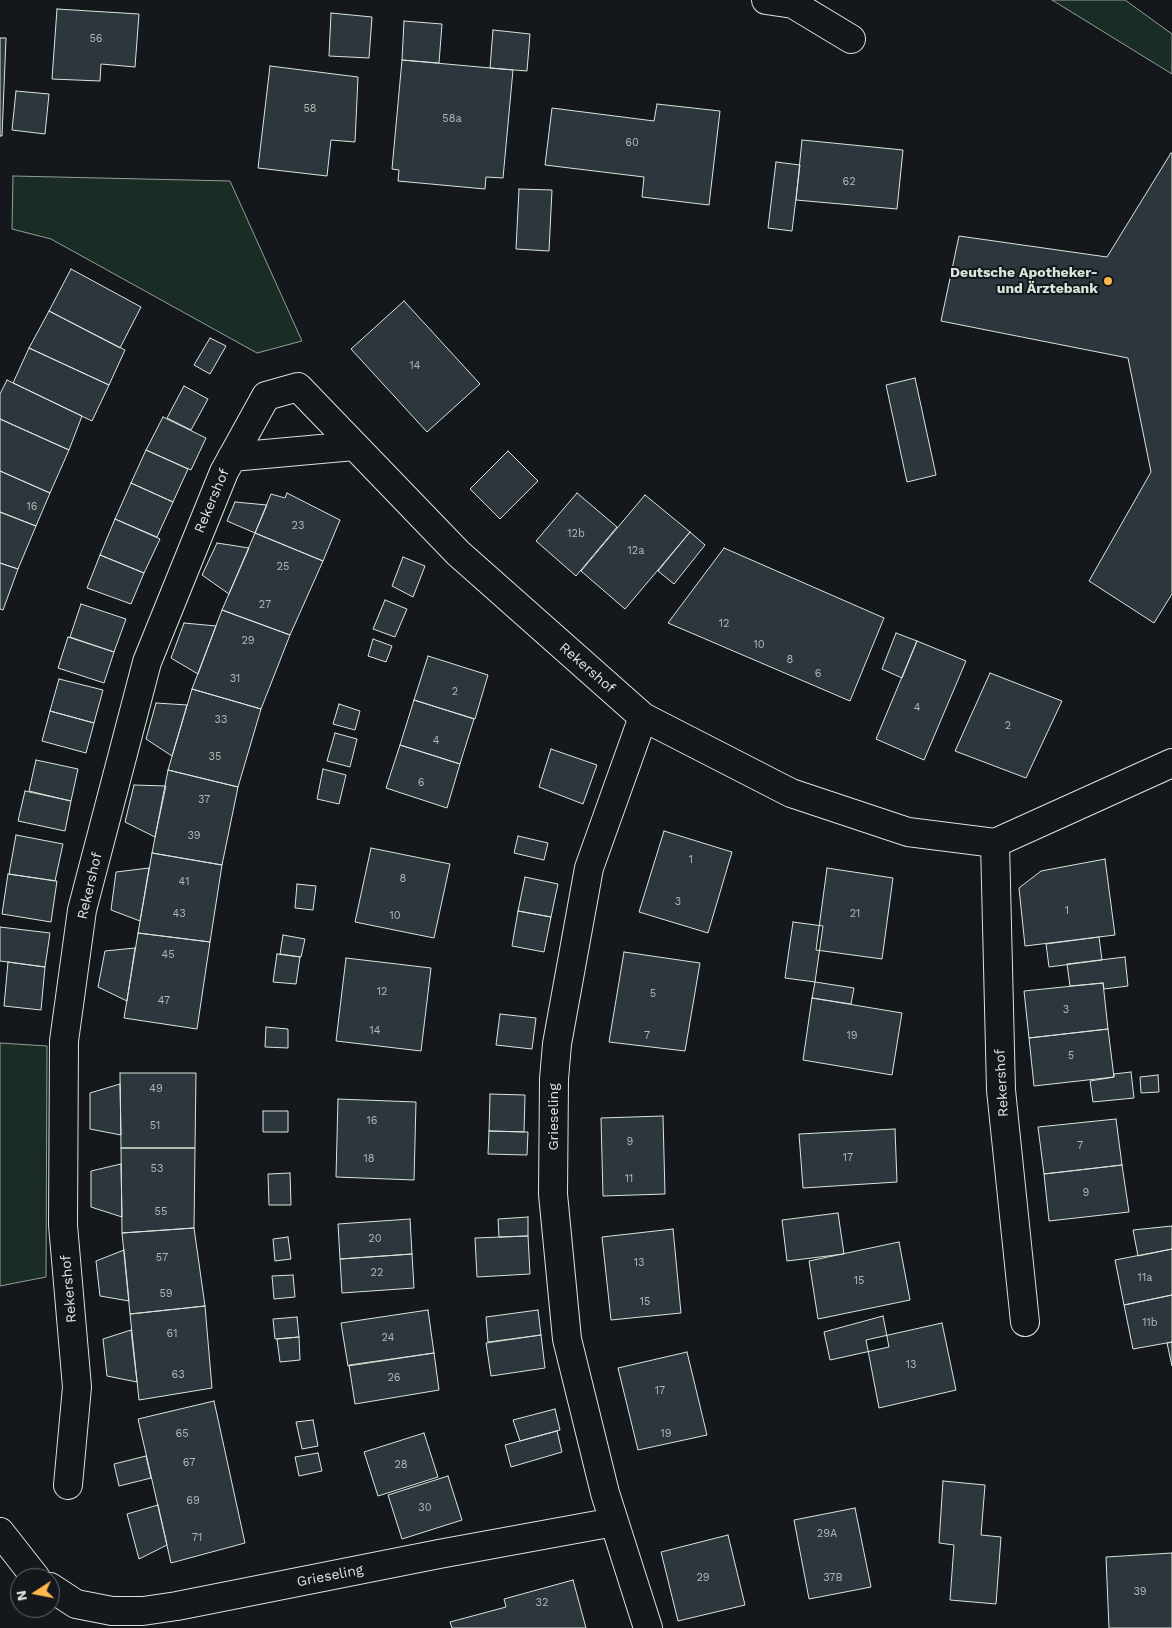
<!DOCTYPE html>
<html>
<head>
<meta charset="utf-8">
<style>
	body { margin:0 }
	#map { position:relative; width:1172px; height:1628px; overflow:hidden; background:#14181c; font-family:"Work Sans",sans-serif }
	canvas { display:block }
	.north { position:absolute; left:10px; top:1568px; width:50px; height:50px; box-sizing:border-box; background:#14181c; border:1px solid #626a69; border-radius:50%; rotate:259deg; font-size:14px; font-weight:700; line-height:20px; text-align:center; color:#d8e6dc }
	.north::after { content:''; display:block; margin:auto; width:18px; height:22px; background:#ffb74d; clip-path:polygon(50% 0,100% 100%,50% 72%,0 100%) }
</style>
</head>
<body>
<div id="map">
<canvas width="1172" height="1628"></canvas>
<div class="north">N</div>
</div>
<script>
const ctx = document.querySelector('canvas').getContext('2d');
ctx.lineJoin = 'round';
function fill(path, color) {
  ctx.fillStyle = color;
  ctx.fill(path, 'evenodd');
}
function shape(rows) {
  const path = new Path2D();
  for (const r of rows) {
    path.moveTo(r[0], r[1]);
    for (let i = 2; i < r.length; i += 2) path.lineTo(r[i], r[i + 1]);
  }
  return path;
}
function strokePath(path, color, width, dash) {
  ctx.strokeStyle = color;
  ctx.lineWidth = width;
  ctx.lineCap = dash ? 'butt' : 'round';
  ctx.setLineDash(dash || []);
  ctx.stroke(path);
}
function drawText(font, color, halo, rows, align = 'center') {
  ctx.font = font + ' "Work Sans",sans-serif';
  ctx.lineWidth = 4;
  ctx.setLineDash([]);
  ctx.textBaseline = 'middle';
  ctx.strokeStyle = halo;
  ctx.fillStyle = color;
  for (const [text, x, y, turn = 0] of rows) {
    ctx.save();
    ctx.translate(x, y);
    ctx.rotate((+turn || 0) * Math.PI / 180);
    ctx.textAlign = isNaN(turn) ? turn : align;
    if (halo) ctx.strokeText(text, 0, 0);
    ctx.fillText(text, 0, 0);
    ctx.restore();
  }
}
const green = shape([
	[1052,0,1125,0,1172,34,1172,74,1052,0],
	[13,176,230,181,302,341,257,353,51,239,12,229,13,176],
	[0,1043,47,1046,46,1277,0,1286,0,1043]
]);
const building = shape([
	[57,9,139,14,135,67,101,64,100,81,52,79,57,9],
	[331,13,372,17,369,58,329,56,331,13],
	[404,21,442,24,439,63,402,60,404,21],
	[493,30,530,34,527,71,490,68,493,30],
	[0,38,6,38,2,136,0,136,0,38],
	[402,60,513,70,503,178,486,177,485,189,398,181,399,170,392,169,402,60],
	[270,66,358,77,355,142,331,140,327,176,258,168,270,66],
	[16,91,49,94,45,134,12,130,16,91],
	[657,104,720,111,709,205,642,197,644,177,545,165,552,108,654,121,657,104],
	[802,140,903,150,897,209,796,200,802,140],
	[1171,153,1172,154,1172,594,1154,623,1089,581,1151,472,1128,358,941,321,959,236,1107,257,1171,153],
	[776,162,800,165,792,231,768,228,776,162],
	[519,189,552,190,549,251,516,249,519,189],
	[71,269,141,307,120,348,49,311,71,269],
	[404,301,480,384,427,432,351,349,404,301],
	[49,311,125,350,109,385,29,348,49,311],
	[210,338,226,346,210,374,194,365,210,338],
	[29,348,109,385,92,421,13,383,29,348],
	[915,378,936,475,907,482,886,385,915,378],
	[7,380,82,416,69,450,0,419,0,394,7,380],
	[184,386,208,399,191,430,167,418,184,386],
	[163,417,206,438,191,470,146,450,163,417],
	[0,419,69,450,50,493,0,471,0,419],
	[146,450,188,469,173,502,131,483,146,450],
	[508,451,538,481,500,519,470,489,508,451],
	[0,471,50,493,36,526,0,512,0,471],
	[131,483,173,502,157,537,115,519,131,483],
	[287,493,340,520,323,561,255,533,271,494,285,498,287,493],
	[577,493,617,527,576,576,536,541,577,493],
	[645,495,690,532,625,609,581,571,645,495],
	[235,502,267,505,255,533,227,521,235,502],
	[0,512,36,526,18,569,0,563,0,512],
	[115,519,160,539,144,573,100,555,115,519],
	[690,532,705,545,674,584,658,571,690,532],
	[255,533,323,561,290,635,222,610,255,533],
	[217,543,249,548,229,594,202,575,217,543],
	[724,548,884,618,850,701,668,623,724,548],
	[100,555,144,573,131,604,87,588,100,555],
	[403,557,425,566,413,597,392,586,403,557],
	[0,563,18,569,3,610,0,609,0,563],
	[385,600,407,609,395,637,373,629,385,600],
	[81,604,126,619,114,652,70,637,81,604],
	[222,610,290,635,261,709,192,689,222,610],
	[184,623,216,626,198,674,171,658,184,623],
	[896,633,917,641,902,678,882,669,896,633],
	[68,637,114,652,104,683,58,668,68,637],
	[373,639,392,646,386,662,368,656,373,639],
	[917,641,966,661,924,760,876,739,917,641],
	[428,656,488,675,475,719,414,700,428,656],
	[990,673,1062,701,1026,778,955,751,990,673],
	[59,679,103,690,94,723,50,711,59,679],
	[192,689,261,709,238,787,168,770,192,689],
	[414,700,474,719,460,764,400,745,414,700],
	[156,703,187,705,172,756,146,739,156,703],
	[339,704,360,711,355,730,333,724,339,704],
	[50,711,94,723,86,753,42,741,50,711],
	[335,733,357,739,350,767,327,761,335,733],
	[400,745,460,764,447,808,386,788,400,745],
	[551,749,597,765,583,804,539,787,551,749],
	[36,760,78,769,71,801,29,791,36,760],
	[323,769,346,775,339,804,317,799,323,769],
	[168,770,238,787,222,865,152,853,168,770],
	[134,785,166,786,155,837,125,822,134,785],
	[25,791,71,801,65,831,18,821,25,791],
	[664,831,732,852,708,933,639,912,664,831],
	[16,835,63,844,55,881,9,874,16,835],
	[518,836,548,843,544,860,514,853,518,836],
	[371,848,450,864,434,938,355,922,371,848],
	[152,853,222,865,210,942,138,933,152,853],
	[1105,859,1115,935,1025,946,1019,888,1041,871,1105,859],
	[149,868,140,921,111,910,116,872,149,868],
	[827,868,893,878,882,959,816,950,827,868],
	[8,874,57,881,51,922,2,914,8,874],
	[525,877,558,884,551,917,518,911,525,877],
	[297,884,316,886,313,910,295,908,297,884],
	[518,911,551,917,544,952,512,946,518,911],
	[793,922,823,926,815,982,785,978,793,922],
	[0,927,50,933,45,967,0,961,0,927],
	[138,933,210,942,197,1029,124,1018,138,933],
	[283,935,305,939,301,957,280,954,283,935],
	[1099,937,1102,960,1049,967,1046,944,1099,937],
	[135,948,127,1001,98,987,105,951,135,948],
	[624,952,700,963,685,1051,609,1042,624,952],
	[277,954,300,957,296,984,273,982,277,954],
	[1125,957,1128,986,1104,989,1103,983,1070,986,1067,964,1125,957],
	[346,958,431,968,421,1051,336,1041,346,958],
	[8,962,45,967,41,1010,4,1006,8,962],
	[815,982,854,988,851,1004,812,998,815,982],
	[1103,983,1108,1029,1029,1038,1024,991,1103,983],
	[812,998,902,1013,892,1075,803,1060,812,998],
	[500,1014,536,1018,532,1049,496,1045,500,1014],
	[266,1027,288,1029,288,1048,265,1047,266,1027],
	[1108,1029,1114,1077,1034,1086,1029,1038,1108,1029],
	[1131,1072,1134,1098,1093,1102,1090,1081,1114,1077,1114,1074,1131,1072],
	[120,1073,196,1073,195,1148,121,1148,120,1073],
	[1158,1075,1159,1092,1141,1093,1140,1077,1158,1075],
	[120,1084,121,1135,90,1129,90,1093,120,1084],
	[490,1094,525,1095,524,1132,489,1131,490,1094],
	[338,1099,416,1102,414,1180,336,1177,338,1099],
	[263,1111,288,1111,288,1132,263,1132,263,1111],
	[663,1116,665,1194,603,1196,601,1118,663,1116],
	[1116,1119,1122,1165,1044,1174,1038,1127,1116,1119],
	[895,1129,897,1182,803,1188,799,1134,895,1129],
	[489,1131,528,1132,527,1155,488,1154,489,1131],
	[121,1148,195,1148,194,1228,122,1233,121,1148],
	[121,1164,122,1217,91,1207,91,1171,121,1164],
	[1122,1165,1129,1212,1049,1221,1044,1174,1122,1165],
	[290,1173,291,1205,269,1205,268,1174,290,1173],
	[838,1213,844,1254,787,1261,782,1220,838,1213],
	[528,1217,528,1236,499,1237,498,1219,528,1217],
	[410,1219,412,1254,340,1259,338,1224,410,1219],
	[1172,1226,1172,1249,1138,1256,1133,1230,1172,1226],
	[194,1228,205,1306,130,1314,122,1233,194,1228],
	[673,1229,681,1313,611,1320,602,1237,673,1229],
	[528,1236,530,1274,477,1277,475,1238,528,1236],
	[288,1237,291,1259,275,1261,273,1239,288,1237],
	[899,1242,910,1300,818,1319,809,1261,899,1242],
	[1172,1249,1172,1295,1124,1305,1115,1260,1172,1249],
	[124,1250,129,1301,100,1296,96,1261,124,1250],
	[412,1254,414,1288,342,1293,340,1259,412,1254],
	[293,1275,295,1297,274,1299,272,1276,293,1275],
	[1172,1295,1172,1342,1133,1349,1124,1305,1172,1295],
	[205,1306,212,1388,139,1400,130,1314,205,1306],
	[428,1310,434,1353,348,1366,341,1323,428,1310],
	[538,1310,541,1335,488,1342,486,1317,538,1310],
	[883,1316,889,1347,830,1360,824,1332,883,1316],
	[297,1317,299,1337,275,1339,273,1319,297,1317],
	[942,1323,956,1390,879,1408,866,1340,942,1323],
	[131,1330,137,1382,107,1376,103,1339,131,1330],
	[541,1335,545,1368,491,1376,486,1343,541,1335],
	[299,1337,300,1360,280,1362,277,1339,299,1337],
	[1172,1342,1172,1366,1167,1343,1172,1342],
	[687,1352,707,1435,638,1450,618,1368,687,1352],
	[434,1353,439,1390,355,1404,349,1365,434,1353],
	[214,1401,245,1543,171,1563,138,1419,214,1401],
	[555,1409,560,1430,520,1441,513,1420,555,1409],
	[313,1420,318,1446,302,1449,296,1422,313,1420],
	[557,1431,562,1452,511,1467,505,1445,557,1431],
	[424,1433,438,1477,378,1496,364,1452,424,1433],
	[318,1453,322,1471,299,1476,295,1457,318,1453],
	[146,1456,151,1478,119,1486,114,1464,146,1456],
	[448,1476,462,1520,402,1539,388,1495,448,1476],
	[943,1481,985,1485,981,1535,1001,1537,996,1604,950,1600,954,1545,939,1543,943,1481],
	[158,1505,167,1545,139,1559,127,1514,158,1505],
	[855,1508,871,1587,809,1599,794,1520,855,1508],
	[728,1535,745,1605,678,1621,661,1552,728,1535],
	[1172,1553,1172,1628,1109,1628,1106,1557,1172,1553],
	[573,1580,586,1628,452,1628,450,1622,506,1607,504,1599,573,1580]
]);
const minor = shape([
	[766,0,793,4,851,39],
	[232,457,354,446],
	[643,717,589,868,557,1044,554,1079,553,1194,567,1339,605,1493,648,1628],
	[995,843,1001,1090,1025,1322],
	[68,1485,77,1387,63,1225,64,1041,82,910,147,662,224,472,266,396,298,387,458,553,643,717,791,793,908,832,995,843,1172,763],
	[0,1532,36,1578],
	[50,1587,76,1604,112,1611,143,1611,177,1606,439,1554,614,1522]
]);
const markers = [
	[1108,281,5,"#ffb74d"]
];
const numberNames = [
	["56",96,39],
	["58",310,109],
	["58a",452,119],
	["60",632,143],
	["62",849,182],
	["14",415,366],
	["16",32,507],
	["23",298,526],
	["12b",576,534],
	["12a",636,551],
	["25",283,567],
	["27",265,605],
	["12",724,624],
	["29",248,641],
	["10",759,645],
	["8",790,660],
	["6",818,674],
	["31",235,679],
	["2",455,692],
	["4",917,708],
	["33",221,720],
	["2",1008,726],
	["4",436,741],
	["35",215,757],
	["6",421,783],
	["37",204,800],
	["39",194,836],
	["1",691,860],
	["8",403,879],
	["41",184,882],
	["3",678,902],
	["1",1067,911],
	["43",179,914],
	["21",855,914],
	["10",395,916],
	["45",168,955],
	["12",382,992],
	["5",653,994],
	["47",164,1001],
	["3",1066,1010],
	["14",375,1031],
	["7",647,1036],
	["19",852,1036],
	["5",1071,1056],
	["49",156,1089],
	["16",372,1121],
	["51",155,1126],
	["9",630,1142],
	["7",1080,1146],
	["17",848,1158],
	["18",369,1159],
	["53",157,1169],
	["11",629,1179],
	["9",1086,1193],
	["55",161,1212],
	["20",375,1239],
	["57",162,1258],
	["13",639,1263],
	["22",377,1273],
	["11a",1145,1278],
	["15",859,1281],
	["59",166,1294],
	["15",645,1302],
	["11b",1150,1323],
	["61",172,1334],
	["24",388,1338],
	["13",911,1365],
	["63",178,1375],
	["26",394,1378],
	["17",660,1391],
	["65",182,1434],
	["19",666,1434],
	["67",189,1463],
	["28",401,1465],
	["69",193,1501],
	["30",425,1508],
	["29A",827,1534],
	["71",197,1538],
	["29",703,1578],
	["37B",833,1578],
	["39",1140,1592],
	["32",542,1603]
];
const poiNames = [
	["Deutsche Apotheker-",1098,273],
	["und Ärztebank",1098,289]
];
const streetNames = [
	["Rekershof",212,501,-67],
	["Rekershof",587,668,41],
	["Rekershof",90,886,-77],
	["Rekershof",1002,1083,-93],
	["Grieseling",554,1117,-90],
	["Rekershof",69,1289,-95],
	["Grieseling",330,1576,-11]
];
fill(green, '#1a2d24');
strokePath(green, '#939e99', 1);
fill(building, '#2c363c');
strokePath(building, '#d8e6dc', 1);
strokePath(minor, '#d8e6dc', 30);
strokePath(minor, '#14181c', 28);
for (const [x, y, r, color] of markers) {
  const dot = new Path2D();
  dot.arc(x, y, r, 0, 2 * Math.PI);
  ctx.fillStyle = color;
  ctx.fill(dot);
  strokePath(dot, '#14181c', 2);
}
drawText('11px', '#adbab4', null, numberNames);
drawText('bold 14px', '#d8e6dc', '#14181c', poiNames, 'right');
drawText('14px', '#d8e6dc', '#14181c', streetNames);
</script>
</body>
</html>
